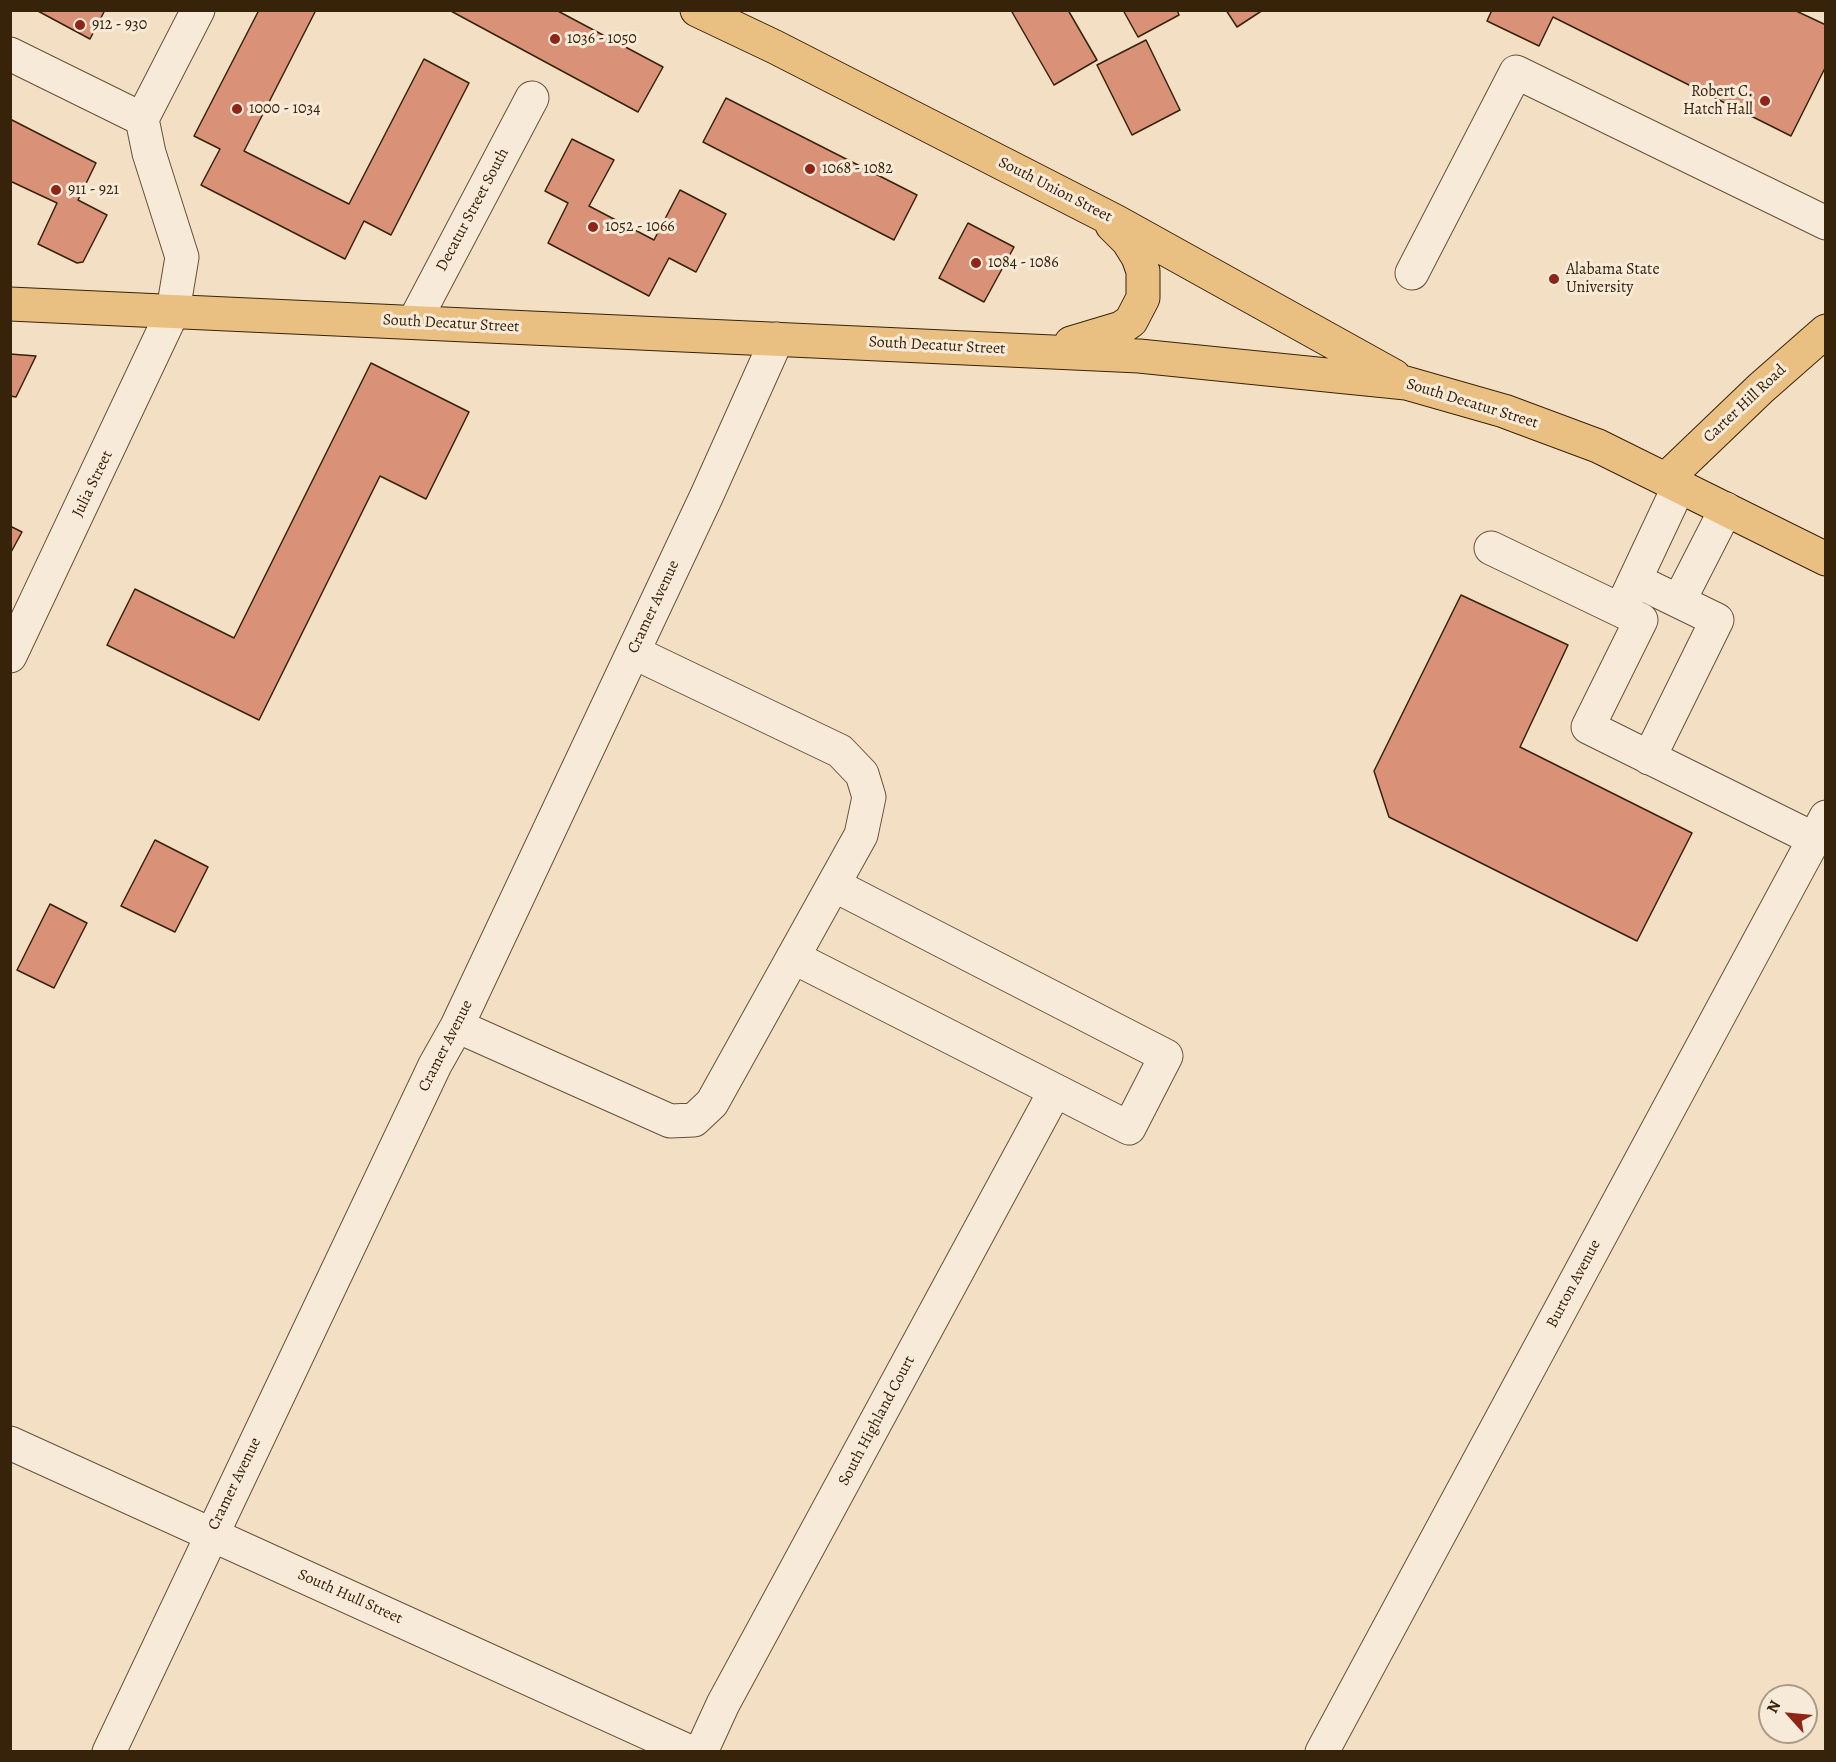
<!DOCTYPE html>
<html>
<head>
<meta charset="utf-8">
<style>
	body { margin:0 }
	#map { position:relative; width:1836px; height:1762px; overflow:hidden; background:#f3dfc4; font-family:Alegreya,serif }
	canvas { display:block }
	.frame { position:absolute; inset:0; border:12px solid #372309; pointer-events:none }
	.north { position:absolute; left:1758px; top:1684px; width:60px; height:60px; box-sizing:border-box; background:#f7ead9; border:2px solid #aa9a86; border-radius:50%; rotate:297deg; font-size:16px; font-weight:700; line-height:24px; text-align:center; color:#372309 }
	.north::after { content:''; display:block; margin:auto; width:21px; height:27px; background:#8f2418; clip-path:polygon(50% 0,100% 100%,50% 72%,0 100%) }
</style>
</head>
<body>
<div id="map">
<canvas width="1836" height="1762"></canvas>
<div class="frame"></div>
<div class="north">N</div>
</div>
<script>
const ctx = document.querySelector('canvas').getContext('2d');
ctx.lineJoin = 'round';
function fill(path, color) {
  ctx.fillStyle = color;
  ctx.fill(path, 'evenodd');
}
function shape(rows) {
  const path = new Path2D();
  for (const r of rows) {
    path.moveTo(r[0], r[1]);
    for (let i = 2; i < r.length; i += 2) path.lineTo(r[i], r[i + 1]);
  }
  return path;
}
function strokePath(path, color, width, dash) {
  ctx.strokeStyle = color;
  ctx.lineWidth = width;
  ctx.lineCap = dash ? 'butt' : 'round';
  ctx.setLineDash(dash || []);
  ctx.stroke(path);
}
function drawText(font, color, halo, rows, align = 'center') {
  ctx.font = font + ' Alegreya,serif';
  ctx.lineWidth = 6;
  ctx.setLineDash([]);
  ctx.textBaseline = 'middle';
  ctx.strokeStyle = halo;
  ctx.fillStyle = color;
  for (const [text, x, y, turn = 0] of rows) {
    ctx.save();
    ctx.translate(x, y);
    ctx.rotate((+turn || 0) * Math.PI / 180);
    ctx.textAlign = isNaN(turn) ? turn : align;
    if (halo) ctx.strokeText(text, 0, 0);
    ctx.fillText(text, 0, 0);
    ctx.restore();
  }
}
const building = shape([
	[36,10,105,10,90,39,36,10],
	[259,10,316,10,244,151,349,204,424,59,469,83,391,235,364,221,345,259,201,185,220,149,194,136,259,10],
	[449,10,556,10,663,67,638,112,449,10],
	[1016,10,1068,10,1097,60,1054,85,1012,12,1016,10],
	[1123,10,1177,10,1179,15,1138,37,1123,10],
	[1226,10,1263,10,1237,27,1226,10],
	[1492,10,1794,10,1826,25,1826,66,1791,136,1553,17,1539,46,1487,21,1492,10],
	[1146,40,1180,110,1132,135,1097,65,1146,40],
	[726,98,917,195,894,240,703,142,726,98],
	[10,119,96,163,78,200,107,215,83,262,77,263,38,244,57,203,10,181,10,119],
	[572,139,614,160,589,206,654,240,680,190,726,214,696,272,669,258,649,296,548,243,568,203,545,191,572,139],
	[968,223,1014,247,984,302,939,278,968,223],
	[10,354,36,356,16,397,10,396,10,354],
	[371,363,469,412,426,499,380,476,259,720,107,645,135,589,234,638,371,363],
	[10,526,22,532,10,554,10,526],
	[1461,595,1568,645,1520,747,1692,833,1637,941,1389,817,1374,771,1461,595],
	[155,840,208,867,175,932,121,906,155,840],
	[50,904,87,923,54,988,17,970,50,904]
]);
const minor = shape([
	[10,54,142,119],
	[1412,273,1516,72,1826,223],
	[414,322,532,98],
	[1491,548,1641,620,1588,727,1814,839],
	[1635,580,1717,620,1649,758],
	[1625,601,1679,486],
	[1679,601,1726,509],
	[10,656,173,311,182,257,149,153,142,119,198,10],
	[793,957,1129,1128,1166,1056,834,885],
	[457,1026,670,1121,694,1120,712,1103,861,835,869,797,862,774,840,751,633,652],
	[10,1443,690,1752],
	[109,1752,435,1065,457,1026,707,495,777,339],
	[701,1752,723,1704,1055,1091],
	[1322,1752,1826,817]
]);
const major = shape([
	[697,10,775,47,1115,221,1394,376],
	[10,304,1139,356,1406,383,1504,411,1598,446,1826,559],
	[1071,343,1121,328,1131,321,1143,298,1143,271,1138,257,1128,241,1112,225],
	[1666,479,1761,388,1826,331]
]);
const markers = [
	[80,25,6,"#8f2418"],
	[555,39,6,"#8f2418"],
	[1765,101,6,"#8f2418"],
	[237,109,6,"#8f2418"],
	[810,169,6,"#8f2418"],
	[56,190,6,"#8f2418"],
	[593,227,6,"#8f2418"],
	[976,263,6,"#8f2418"],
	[1554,279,6,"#8f2418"]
];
const poiNames = [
	["912 - 930",92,25],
	["1036 - 1050",567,39],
	["Robert C.",1753,92,"right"],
	["Hatch Hall",1753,110,"right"],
	["1000 - 1034",249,109],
	["1068 - 1082",822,169],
	["911 - 921",68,190],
	["1052 - 1066",605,227],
	["1084 - 1086",988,263],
	["Alabama State",1566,270],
	["University",1566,288]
];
const streetNames = [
	["South Union Street",1055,190,27],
	["Decatur Street South",473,210,-62],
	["South Decatur Street",451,324,3],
	["South Decatur Street",937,346,3],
	["South Decatur Street",1472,404,17],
	["Carter Hill Road",1745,404,-43],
	["Julia Street",93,484,-64],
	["Cramer Avenue",654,607,-65],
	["Cramer Avenue",446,1046,-63],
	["Burton Avenue",1574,1284,-62],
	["South Highland Court",877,1421,-62],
	["Cramer Avenue",235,1484,-64],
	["South Hull Street",350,1597,24]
];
fill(building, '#d99178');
strokePath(building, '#372309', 1.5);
strokePath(minor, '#665238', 35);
strokePath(major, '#372309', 35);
strokePath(minor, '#f7ead9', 33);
strokePath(major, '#eac082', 33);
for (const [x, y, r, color] of markers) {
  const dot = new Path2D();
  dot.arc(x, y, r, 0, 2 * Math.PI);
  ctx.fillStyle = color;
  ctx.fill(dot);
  strokePath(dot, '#f7ead9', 2);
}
drawText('16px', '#372309', '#f7ead9', poiNames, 'left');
drawText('16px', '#372309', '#f7ead9', streetNames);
</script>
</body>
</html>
